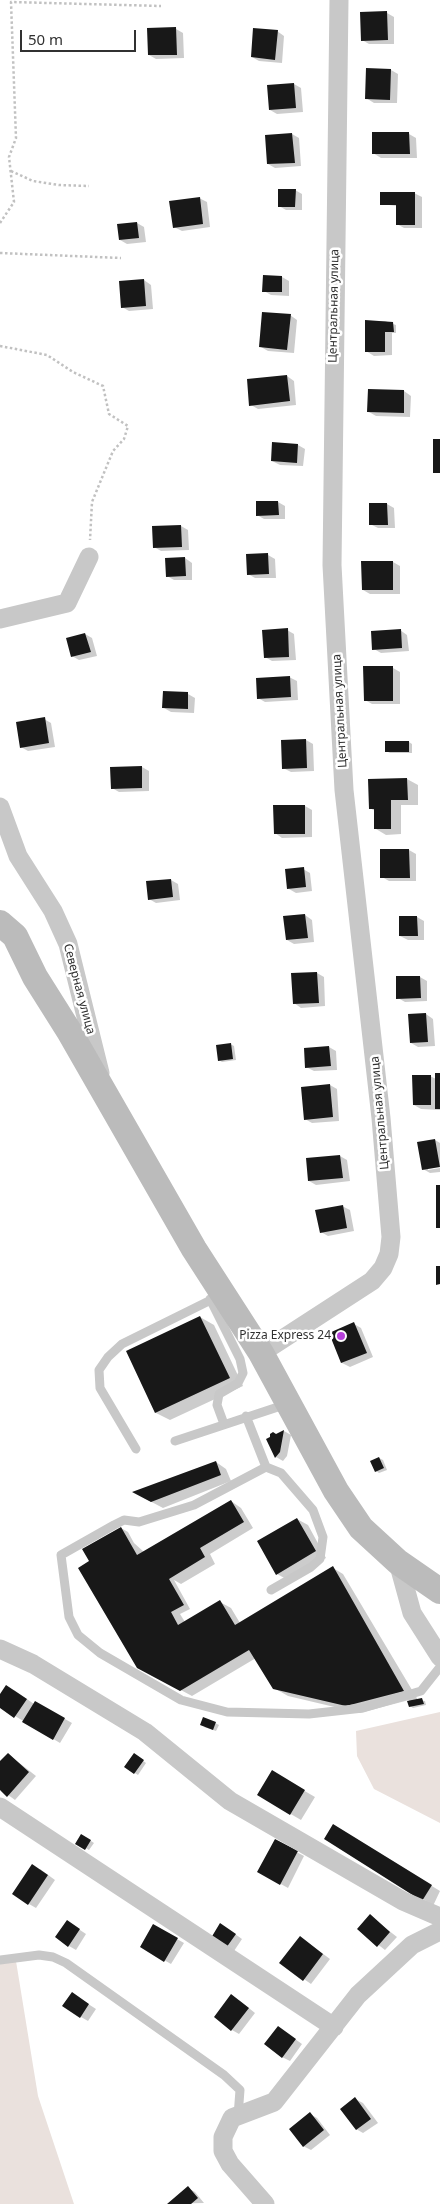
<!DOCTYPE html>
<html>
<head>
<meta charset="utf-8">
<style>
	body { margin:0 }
	#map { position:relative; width:440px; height:2204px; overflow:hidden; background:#fff; font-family:"Noto Sans",sans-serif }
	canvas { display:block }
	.scale { position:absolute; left:20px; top:30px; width:116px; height:22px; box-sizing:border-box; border:2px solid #313131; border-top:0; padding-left:6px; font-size:15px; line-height:18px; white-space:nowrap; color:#313131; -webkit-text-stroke:4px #fff; paint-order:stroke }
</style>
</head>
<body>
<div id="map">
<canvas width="440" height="2204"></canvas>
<div class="scale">50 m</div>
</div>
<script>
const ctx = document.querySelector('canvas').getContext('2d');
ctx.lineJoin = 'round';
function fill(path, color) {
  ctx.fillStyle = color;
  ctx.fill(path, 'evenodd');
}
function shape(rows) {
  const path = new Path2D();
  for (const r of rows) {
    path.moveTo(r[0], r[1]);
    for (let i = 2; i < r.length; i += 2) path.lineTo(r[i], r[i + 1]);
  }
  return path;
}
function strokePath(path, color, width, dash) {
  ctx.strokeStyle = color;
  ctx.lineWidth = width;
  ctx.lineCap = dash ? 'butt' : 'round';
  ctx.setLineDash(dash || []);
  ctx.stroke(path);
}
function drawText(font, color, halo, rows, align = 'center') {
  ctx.font = font + ' "Noto Sans",sans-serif';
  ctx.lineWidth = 5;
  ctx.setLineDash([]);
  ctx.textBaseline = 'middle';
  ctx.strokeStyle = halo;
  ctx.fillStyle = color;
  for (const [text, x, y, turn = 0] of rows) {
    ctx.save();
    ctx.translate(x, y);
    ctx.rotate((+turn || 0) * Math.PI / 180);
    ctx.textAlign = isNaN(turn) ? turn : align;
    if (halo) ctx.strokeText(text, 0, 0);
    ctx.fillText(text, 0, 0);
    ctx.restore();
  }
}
const green = shape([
	[440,1712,440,1823,374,1789,357,1756,356,1731],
	[15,1955,38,2096,74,2204,0,2204,0,1959]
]);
const shadow = shape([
	[387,13,394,17,394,44,369,44,362,40],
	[176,29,183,33,184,58,156,59,149,55],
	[277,31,284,36,282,63,259,61,252,57],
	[391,70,398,74,397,103,374,103,366,98],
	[294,84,301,88,303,112,277,114,270,110],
	[292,134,299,138,301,166,275,168,268,164,266,136],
	[373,134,409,134,416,138,417,158,381,158,373,153],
	[295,190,302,194,302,210,286,210,279,206],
	[414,193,422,197,422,228,404,228,397,224,397,206,381,204],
	[199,198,207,202,210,227,182,231,174,227],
	[137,223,144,227,146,242,127,244,120,240],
	[282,277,289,281,289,296,271,295,264,291],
	[144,280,151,285,153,309,129,311,122,307],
	[290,315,297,320,294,353,268,351,261,347],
	[366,321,385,321,396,325,396,333,392,333,392,355,374,356,366,351],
	[287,376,294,381,296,405,258,409,251,405],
	[404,391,411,396,410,417,376,416,369,412],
	[298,445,305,449,303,466,280,465,272,461],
	[278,502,285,506,285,519,264,519,257,515],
	[370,504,387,504,394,508,395,528,378,528,370,524],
	[181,526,188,530,189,550,161,551,154,547],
	[268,555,275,559,276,578,255,578,248,574],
	[185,558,192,563,192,580,174,580,167,576],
	[393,562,400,566,400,594,370,594,363,590],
	[287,630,294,634,296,660,272,661,265,657],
	[400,630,407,635,409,651,381,653,374,649],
	[85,634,92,638,97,656,79,660,72,656],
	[393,668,400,672,400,704,372,704,365,700],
	[289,677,297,681,298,700,265,702,258,698],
	[164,692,188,694,195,698,194,713,171,712,164,708],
	[44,719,51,723,55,747,28,751,21,747],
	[306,740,313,744,314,771,291,772,283,768],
	[386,742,409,742,412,744,412,753,390,753,386,751],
	[142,767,149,771,149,791,119,792,112,788],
	[407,779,418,785,418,805,401,805,401,834,386,835,376,829,375,811,370,808],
	[305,806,312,810,312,837,282,838,275,833],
	[381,850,409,850,416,854,416,881,389,881,382,877],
	[303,869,310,873,312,891,296,893,289,889],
	[171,880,178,884,180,900,156,903,149,899],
	[305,915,312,920,314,942,294,944,287,940],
	[417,917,424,921,424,940,408,940,400,936],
	[317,973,324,977,325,1006,301,1008,294,1003],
	[420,977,427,981,427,1001,405,1002,398,998],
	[426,1014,433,1019,435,1046,418,1047,411,1043,409,1015],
	[230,1044,234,1046,236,1060,222,1062,219,1060],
	[329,1047,336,1051,337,1070,314,1071,306,1067],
	[440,1074,440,1110,421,1109,414,1105,430,1076,436,1079],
	[330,1085,337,1089,339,1121,312,1123,305,1119],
	[435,1140,440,1143,440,1166,428,1168,428,1170,440,1168,440,1172,430,1173,423,1169],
	[340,1156,347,1160,350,1181,316,1185,309,1181],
	[342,1206,350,1210,354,1231,328,1236,321,1232],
	[200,1317,214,1325,243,1386,170,1420,156,1413,127,1352],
	[354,1324,361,1328,373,1357,350,1367,342,1363,330,1333],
	[284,1431,291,1435,287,1456,283,1461,276,1457,267,1439,273,1434,277,1435],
	[379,1458,383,1460,387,1470,379,1473,376,1471],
	[216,1462,226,1469,231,1481,163,1508,144,1498],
	[231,1501,241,1508,253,1528,210,1554,215,1564,181,1584,174,1580,190,1609,180,1614,185,1622,220,1602,231,1608,240,1623,333,1568,343,1574,418,1700,425,1701,426,1705,413,1708,410,1706,409,1700,360,1713,288,1696,274,1688,256,1658,192,1696,149,1673,91,1562,121,1528,128,1532,134,1543,144,1552],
	[297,1519,308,1525,326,1558,288,1580,277,1574],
	[14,1690,34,1704,35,1702,72,1723,60,1743,0,1707,0,1696],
	[215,1723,219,1725,216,1731,204,1727],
	[8,1754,36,1776,15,1800,0,1789,0,1763],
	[137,1756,146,1763,138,1775,125,1767],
	[272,1772,315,1797,301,1820,258,1795],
	[344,1832,440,1891,433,1906,423,1899],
	[82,1835,94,1843,89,1850,77,1843],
	[276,1841,304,1856,288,1888,259,1872],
	[40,1869,55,1880,36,1908,29,1904],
	[370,1916,397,1937,385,1950,358,1929],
	[74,1926,86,1934,76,1950,69,1946],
	[154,1926,184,1943,171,1964,141,1947],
	[228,1929,242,1939,234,1951,227,1947],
	[307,1942,330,1959,311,1984,281,1963],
	[79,1998,96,2009,88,2021,81,2017],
	[239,2000,255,2013,239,2034,232,2030],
	[278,2027,302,2044,290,2061,282,2057],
	[355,2099,363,2103,378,2123,363,2133,356,2129],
	[310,2114,317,2118,330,2135,311,2150,303,2146],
	[188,2188,195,2192,204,2203,169,2204]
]);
const building = shape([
	[387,11,388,40,361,41,360,12],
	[176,27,177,55,148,55,147,28],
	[253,28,278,30,275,60,251,57],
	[366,68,391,69,390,100,365,99],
	[294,83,296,108,269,110,267,85],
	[372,132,409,132,410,154,372,154],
	[292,133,295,163,267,164,265,135],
	[278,189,296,189,295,207,278,207],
	[380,192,415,192,415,225,396,225,396,205,380,205],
	[200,197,203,224,173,228,169,201],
	[137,222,139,238,119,240,117,224],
	[263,275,282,276,282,292,262,292],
	[144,279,146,306,121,308,119,281],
	[262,312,291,314,287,350,259,347],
	[365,320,393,322,394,332,385,332,385,352,365,352],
	[287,375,290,401,249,406,247,379],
	[368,389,404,390,404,413,367,412],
	[433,439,440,439,440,473,433,473],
	[272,442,298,444,297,463,271,461],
	[256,501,278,501,279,515,256,516],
	[369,503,387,503,388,525,369,525],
	[181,525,182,547,153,548,152,526],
	[268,553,269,574,247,575,246,554],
	[185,557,186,576,166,577,165,558],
	[361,561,393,561,393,590,362,590],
	[288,628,289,657,264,658,262,630],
	[401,629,402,648,372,650,371,631],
	[85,633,91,652,71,657,66,638],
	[363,666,393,666,393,701,364,701],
	[290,676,291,697,257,699,256,678],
	[163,691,188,692,188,709,162,708],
	[45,717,49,743,20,748,16,722],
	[306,739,307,768,282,769,281,740],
	[385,741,409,741,409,752,385,752],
	[142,766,142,788,111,789,110,767],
	[407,778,408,800,391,800,391,829,374,829,374,809,369,809,368,779],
	[273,805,305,805,305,834,274,834],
	[380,849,409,849,410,878,380,878],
	[304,867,306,887,287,889,285,869],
	[171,879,173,897,148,900,146,881],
	[305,914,308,938,286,940,283,916],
	[399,916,417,916,418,936,399,936],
	[317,972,319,1003,293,1004,291,973],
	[396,976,420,976,421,998,396,999],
	[426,1013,428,1042,410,1043,408,1014],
	[231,1043,233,1059,218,1061,216,1045],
	[329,1046,331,1066,305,1068,304,1048],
	[435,1073,440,1073,440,1109,435,1109],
	[412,1075,431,1075,431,1105,413,1105],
	[330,1084,333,1117,304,1120,301,1087],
	[435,1139,440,1167,422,1170,417,1142],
	[340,1155,343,1178,308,1181,306,1158],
	[436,1185,440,1185,440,1228,436,1228],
	[343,1205,347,1228,320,1233,315,1210],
	[436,1266,440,1266,440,1284,436,1285],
	[200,1316,230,1378,155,1413,126,1351],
	[354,1322,367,1353,341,1363,329,1333],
	[284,1430,280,1452,275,1458,266,1439,270,1437,270,1434,273,1432,276,1434],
	[379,1457,384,1468,375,1472,370,1461],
	[216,1461,221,1475,151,1502,132,1492],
	[231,1500,244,1522,200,1548,205,1557,169,1579,184,1605,171,1612,178,1625,220,1600,235,1625,333,1566,404,1691,346,1706,273,1689,249,1650,180,1691,137,1668,78,1568,89,1561,82,1549,121,1527,137,1555],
	[297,1518,316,1551,276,1575,257,1541],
	[6,1685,27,1699,14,1718,0,1708,0,1694],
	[422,1698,424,1704,409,1707,407,1701],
	[35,1701,65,1718,53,1740,22,1722],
	[203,1717,216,1722,213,1730,200,1725],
	[8,1753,29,1772,7,1797,0,1790,0,1761],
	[134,1753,144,1760,134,1774,124,1767],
	[272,1770,305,1790,290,1815,257,1795],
	[333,1824,432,1885,422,1901,324,1839],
	[81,1834,91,1840,85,1850,75,1844],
	[275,1839,298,1851,280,1885,257,1872],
	[32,1864,48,1875,28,1905,12,1894],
	[370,1914,390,1932,377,1947,357,1929],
	[67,1920,80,1929,68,1947,55,1937],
	[220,1923,236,1934,226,1948,211,1938],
	[153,1924,178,1938,164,1962,140,1947],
	[300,1936,323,1954,303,1981,279,1963],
	[72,1992,89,2004,80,2018,62,2006],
	[231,1994,249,2008,231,2031,214,2017],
	[278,2026,296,2039,282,2058,264,2044],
	[355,2097,371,2119,356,2130,340,2109],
	[310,2112,324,2130,303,2147,289,2129],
	[188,2186,198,2198,191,2204,167,2204]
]);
const path = shape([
	[11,171,33,181,59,185,89,186],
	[0,223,14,202,9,157,16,138,11,2,161,6],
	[0,253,121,258],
	[0,346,47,355,73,372,103,386,109,414,128,426,124,439,113,451,92,502,90,540]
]);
const lane = shape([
	[210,1299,240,1359,243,1373,238,1383,219,1394,217,1405,224,1424],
	[246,1416,266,1467,281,1473,313,1510,323,1537,320,1559,311,1567,271,1590],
	[175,1441,287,1404],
	[136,1449,100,1388,99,1370,108,1357,122,1344,221,1295],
	[266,1467,194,1505,139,1522,124,1520,114,1525,61,1555,69,1617,78,1635,100,1653,181,1700,227,1712,309,1714,363,1708,421,1691,440,1667],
	[0,1960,39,1955,53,1957,66,1963,224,2075,240,2090,238,2116]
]);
const street = shape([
	[0,619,67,603,89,557],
	[0,807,18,856,53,911,68,944,100,1073],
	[261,1353,372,1281,383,1268,389,1254,391,1237,381,1118,344,790,332,565,339,0],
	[398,1562,412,1613,440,1657],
	[0,1649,33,1664,145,1732,230,1801,403,1901,440,1917],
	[0,1807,334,2027],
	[265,2204,230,2164,223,2151,223,2137,232,2118,274,2102,358,1995,412,1945,440,1931]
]);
const secondary = shape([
	[0,923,15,936,35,977,69,1031,194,1249,261,1353,336,1491,361,1528,398,1562,440,1591]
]);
const markers = [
	[341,1336,5,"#b740db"]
];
const streetNames = [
	["Центральная улица",334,306,-89],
	["Центральная улица",340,711,-93],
	["Северная улица",79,989,75],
	["Центральная улица",380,1113,-95]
];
const poiNames = [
	["Pizza Express 24",331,1336]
];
fill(green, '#eae1dd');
fill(shadow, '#0003');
fill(building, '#181818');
strokePath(path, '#c1c1c1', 2.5, [2.5, 2.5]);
strokePath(lane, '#c8c8c8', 9);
strokePath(street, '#c8c8c8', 19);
strokePath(secondary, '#bbb', 26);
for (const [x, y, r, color] of markers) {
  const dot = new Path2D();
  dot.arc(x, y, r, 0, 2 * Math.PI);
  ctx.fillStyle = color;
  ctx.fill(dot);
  strokePath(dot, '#fff', 2);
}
drawText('12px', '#313131', '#fff', streetNames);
drawText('12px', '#313131', '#fff', poiNames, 'right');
</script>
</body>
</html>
